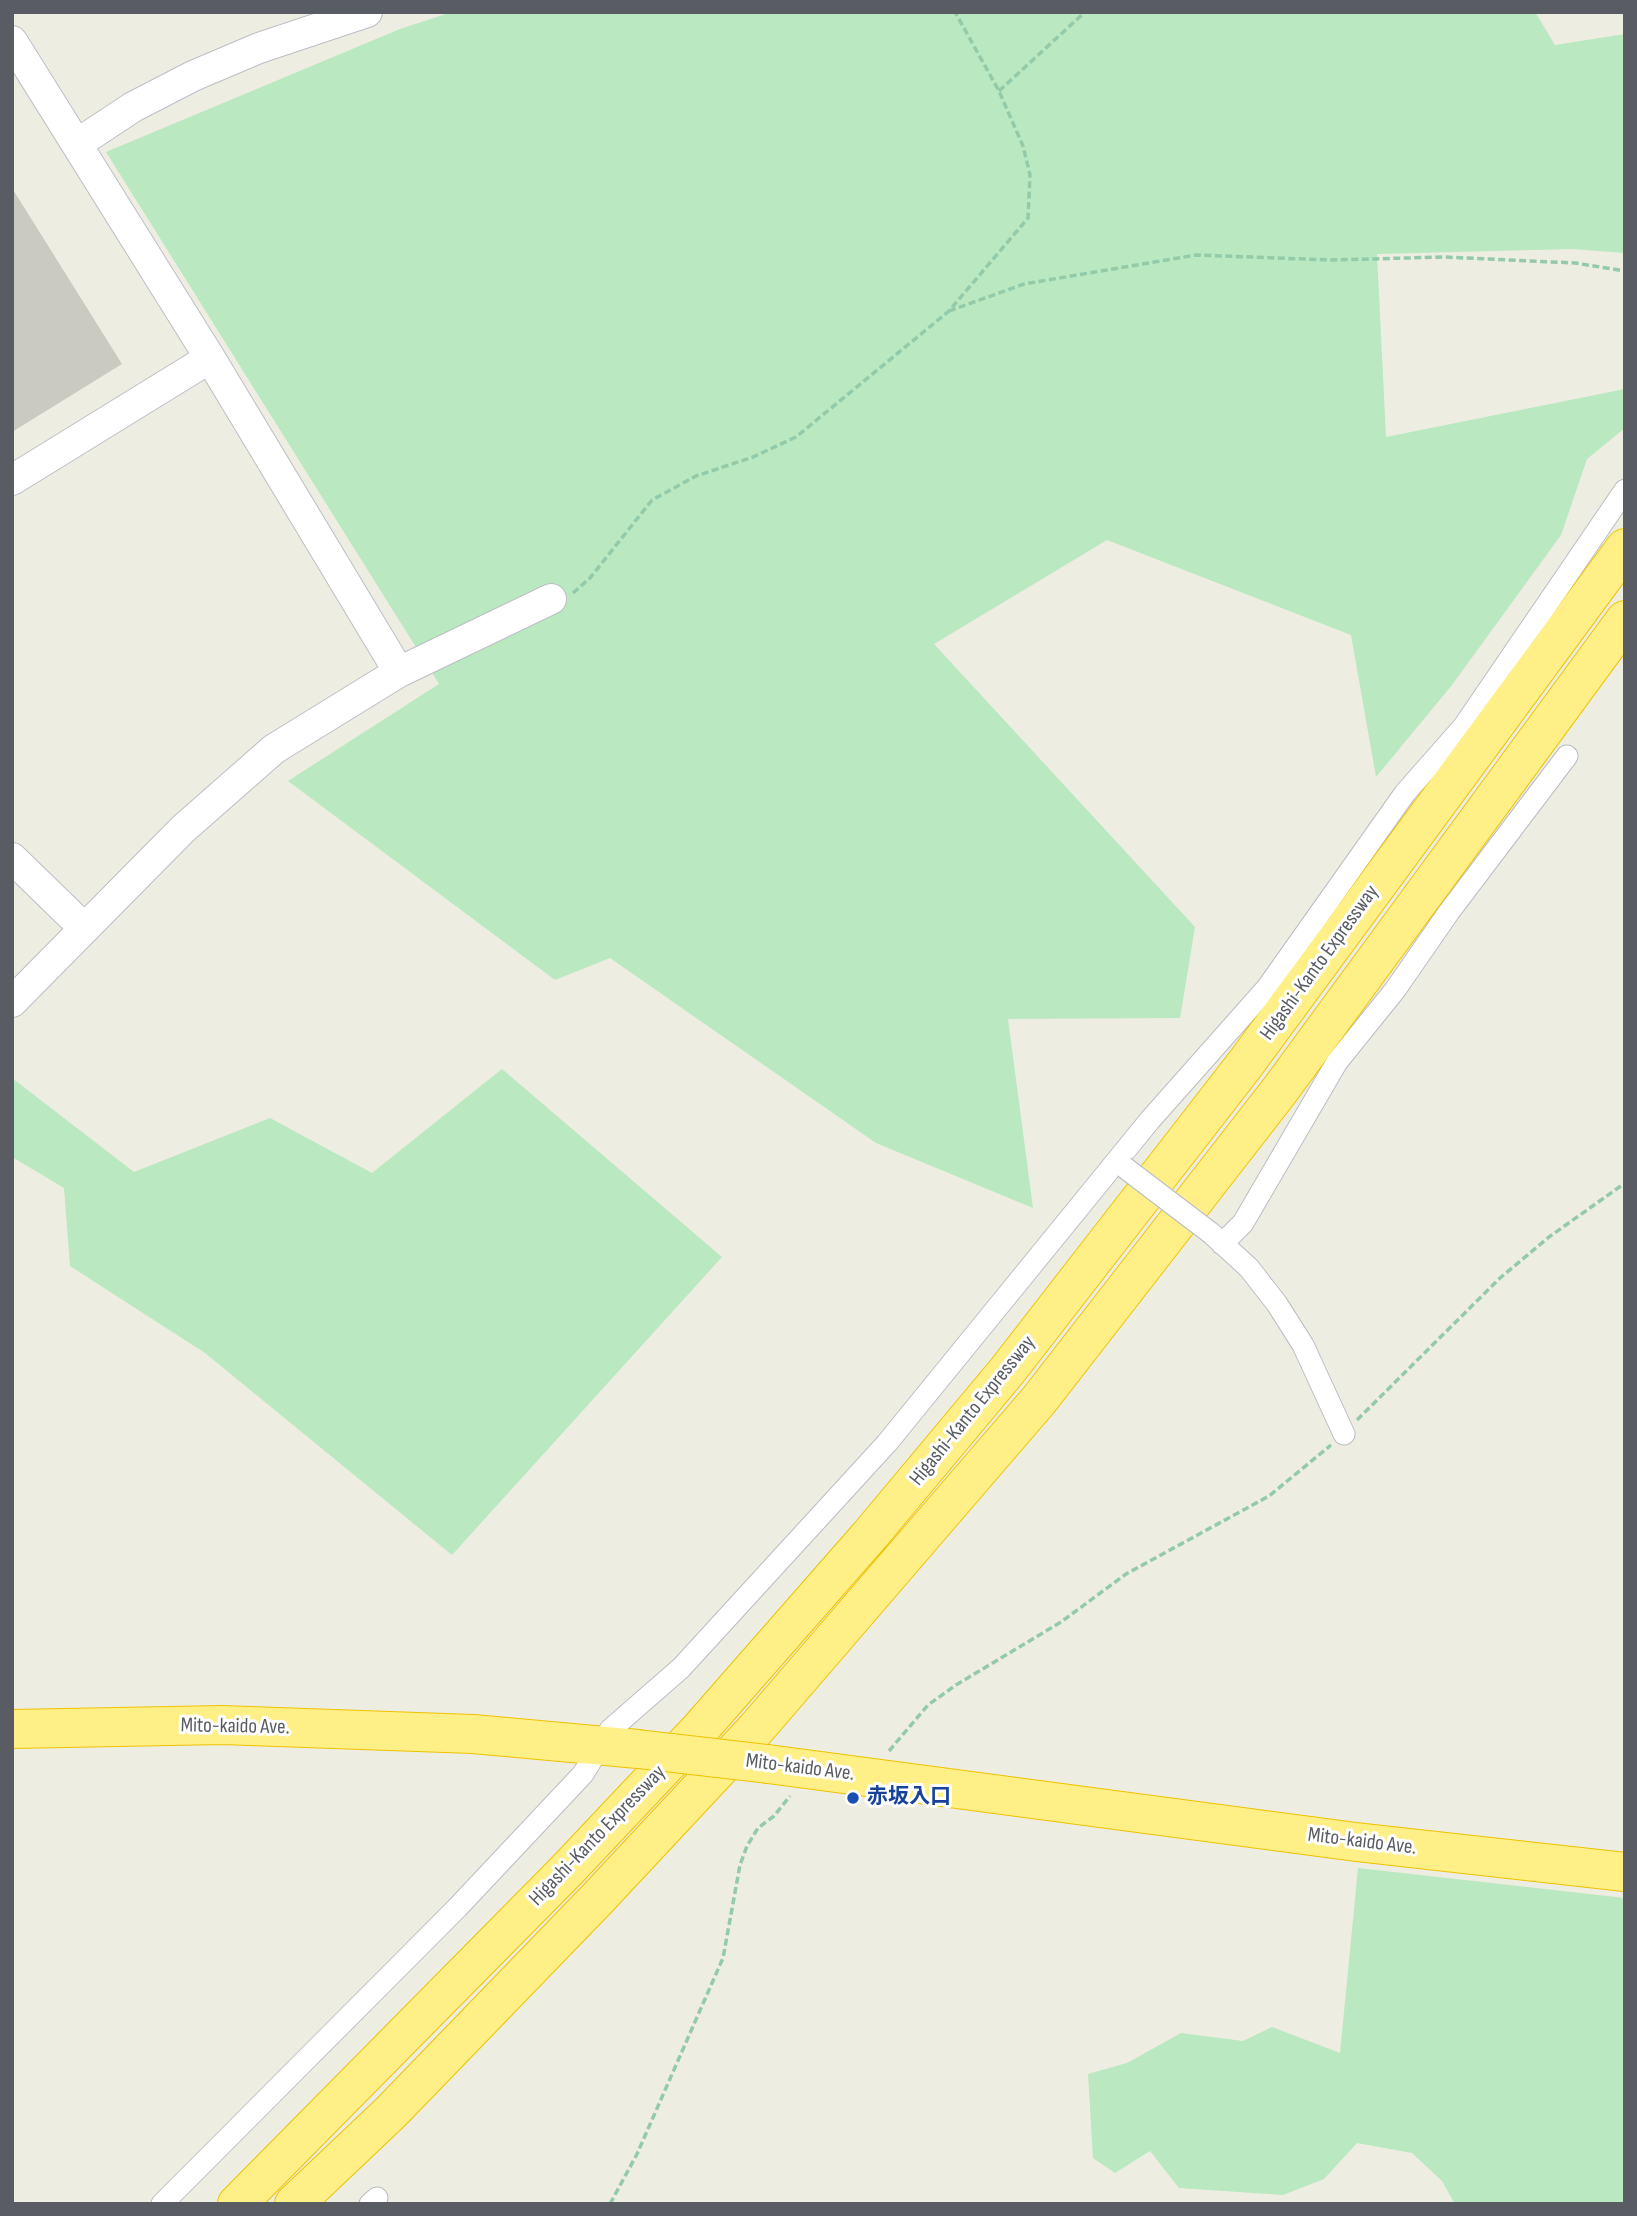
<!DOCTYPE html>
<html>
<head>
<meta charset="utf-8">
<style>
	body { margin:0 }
	#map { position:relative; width:1637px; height:2216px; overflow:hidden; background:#eeede1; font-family:"Sofia Sans Condensed",sans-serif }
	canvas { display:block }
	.frame { position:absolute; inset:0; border:14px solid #595d63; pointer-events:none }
</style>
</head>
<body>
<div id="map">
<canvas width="1637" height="2216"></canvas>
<div class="frame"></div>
</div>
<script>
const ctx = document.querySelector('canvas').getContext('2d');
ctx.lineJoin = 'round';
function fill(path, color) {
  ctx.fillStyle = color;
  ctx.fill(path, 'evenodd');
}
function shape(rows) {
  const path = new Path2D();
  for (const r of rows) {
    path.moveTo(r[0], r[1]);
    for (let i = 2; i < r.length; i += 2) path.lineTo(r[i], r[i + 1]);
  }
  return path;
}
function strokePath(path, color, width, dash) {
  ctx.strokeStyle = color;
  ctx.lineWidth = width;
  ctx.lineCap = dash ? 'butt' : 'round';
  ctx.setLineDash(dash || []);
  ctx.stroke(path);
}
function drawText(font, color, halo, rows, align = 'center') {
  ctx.font = font + ' "Sofia Sans Condensed","Noto Sans JP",sans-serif';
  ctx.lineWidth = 6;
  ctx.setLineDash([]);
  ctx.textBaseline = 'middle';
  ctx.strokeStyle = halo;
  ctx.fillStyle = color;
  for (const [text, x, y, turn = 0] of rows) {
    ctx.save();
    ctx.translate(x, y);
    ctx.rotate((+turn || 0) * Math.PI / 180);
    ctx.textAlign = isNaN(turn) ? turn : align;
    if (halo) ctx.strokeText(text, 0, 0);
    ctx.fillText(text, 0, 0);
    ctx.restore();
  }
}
const green = shape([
	[452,12,1535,12,1555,45,1625,34,1625,253,1572,249,1377,254,1386,437,1625,389,1625,428,1587,459,1561,535,1452,685,1376,777,1351,635,1107,540,934,644,1195,927,1180,1018,1008,1019,1033,1208,876,1143,610,958,555,980,288,781,439,684,106,152,400,29],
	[502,1069,722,1257,452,1555,205,1353,70,1266,64,1188,12,1157,12,1078,134,1172,270,1118,372,1173],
	[1358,1868,1625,1898,1625,2204,1455,2204,1442,2181,1412,2153,1357,2143,1324,2179,1283,2195,1179,2188,1150,2151,1115,2173,1093,2158,1088,2074,1127,2063,1181,2033,1243,2041,1272,2027,1340,2053]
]);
const building = shape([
	[12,188,122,364,12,432]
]);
const path = shape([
	[999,91,1085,12],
	[949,311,1024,284,1196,255,1332,260,1444,257,1575,263,1625,271],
	[573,593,590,578,652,500,696,476,753,457,796,437,949,311,1028,218,1030,175,1023,146,999,91,955,12],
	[1357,1420,1500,1278,1549,1237,1625,1183],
	[889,1751,928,1705,956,1685,1061,1622,1126,1574,1269,1496,1331,1445],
	[610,2204,637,2154,723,1958,740,1865,747,1846,758,1828,774,1816,790,1796]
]);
const street = shape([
	[1213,1235,1249,1268,1277,1304,1303,1345,1344,1434],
	[1222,1244,1243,1223,1337,1062,1395,990,1449,912,1567,756],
	[162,2204,457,1908,583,1774,610,1730,681,1668,887,1443,1150,1120,1267,988,1405,793,1464,726,1625,490],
	[370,2204,377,2198]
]);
const secondary = shape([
	[12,41,210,358,399,672],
	[77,144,133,107,193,76,259,48,367,12],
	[12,480,210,358],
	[12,858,84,928],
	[12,1002,183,829,274,749,399,672,551,599]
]);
const highway = shape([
	[12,1729,222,1725,473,1734,638,1749],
	[768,1764,1356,1842,1625,1872],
	[237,2204,567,1870,700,1729,870,1535,1007,1371,1246,1063,1625,548],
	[294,2204,391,2112,598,1898,755,1730,1039,1400,1280,1090,1625,620]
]);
const streetBridge = shape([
	[1124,1167,1212,1234]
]);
const highwayBridge = shape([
	[638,1749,768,1764]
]);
const markers = [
	[853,1798,7,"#1a4fb4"]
];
const streetNames = [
	["Higashi-Kanto Expressway",1320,963,-54],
	["Higashi-Kanto Expressway",973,1411,-51],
	["Mito-kaido Ave.",235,1727,1],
	["Mito-kaido Ave.",800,1768,7],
	["Higashi-Kanto Expressway",598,1836,-46],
	["Mito-kaido Ave.",1362,1842,7]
];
const transitNames = [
	["赤坂入口",867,1798]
];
fill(green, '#bae8c0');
fill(building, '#cbcac0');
strokePath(street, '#bbbdc4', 23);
strokePath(secondary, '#bcbec6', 32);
strokePath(highway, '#efc200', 40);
strokePath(path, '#93caaa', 3.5, [7, 3.5]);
strokePath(street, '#fff', 21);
strokePath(secondary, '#fff', 30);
strokePath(highway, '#ffef87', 38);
strokePath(streetBridge, '#bbbdc4', 23, []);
strokePath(highwayBridge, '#efc200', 40, []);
strokePath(streetBridge, '#fff', 21);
strokePath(highwayBridge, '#ffef87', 38);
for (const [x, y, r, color] of markers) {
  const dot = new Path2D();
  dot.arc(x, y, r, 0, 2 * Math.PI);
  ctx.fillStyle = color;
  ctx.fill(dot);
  strokePath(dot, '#fff', 2.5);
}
drawText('21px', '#595d63', '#fff', streetNames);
drawText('bold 21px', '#164399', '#fff', transitNames, 'left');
</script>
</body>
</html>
